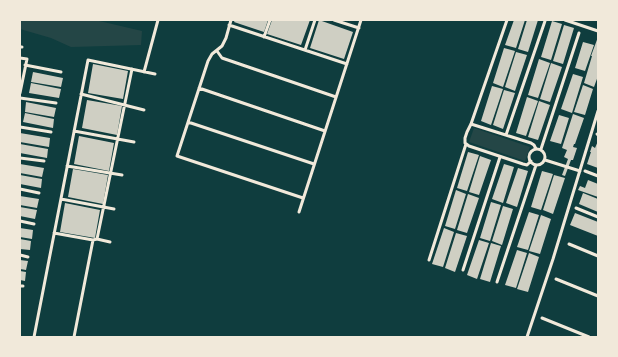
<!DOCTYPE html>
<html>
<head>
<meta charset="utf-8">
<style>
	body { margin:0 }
	#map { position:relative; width:618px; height:357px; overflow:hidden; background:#0f3d3e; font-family:Overpass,sans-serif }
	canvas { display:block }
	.frame { position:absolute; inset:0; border:21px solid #f1e9da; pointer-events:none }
</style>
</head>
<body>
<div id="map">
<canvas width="618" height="357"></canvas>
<div class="frame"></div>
</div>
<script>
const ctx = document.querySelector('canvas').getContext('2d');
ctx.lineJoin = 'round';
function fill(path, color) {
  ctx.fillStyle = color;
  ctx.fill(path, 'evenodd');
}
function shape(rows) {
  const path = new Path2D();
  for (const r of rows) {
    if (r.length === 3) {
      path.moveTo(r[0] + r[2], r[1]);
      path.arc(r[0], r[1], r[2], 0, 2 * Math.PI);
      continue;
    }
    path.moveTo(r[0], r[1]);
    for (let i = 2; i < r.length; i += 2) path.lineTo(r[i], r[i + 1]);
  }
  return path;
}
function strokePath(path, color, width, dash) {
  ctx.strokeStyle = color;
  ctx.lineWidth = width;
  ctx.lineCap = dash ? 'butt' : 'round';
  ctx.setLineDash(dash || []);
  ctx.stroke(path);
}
const green = shape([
	[20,20,95,20,142,31,141,45,71,47,51,38,20,29],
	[474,128,530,147,525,161,469,142]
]);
const building = shape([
	[235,20,268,20,264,32,234,22],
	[272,20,310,20,301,45,267,34],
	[319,20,353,32,344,59,310,48],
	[514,20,525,20,516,48,505,45],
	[527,20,538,20,528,52,518,49],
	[552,21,562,24,551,60,541,57],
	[564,25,574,28,563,64,553,61],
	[598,37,598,76,594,87,584,83,592,56,591,56],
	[583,42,594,45,585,71,575,68],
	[504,48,515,51,503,87,493,83],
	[516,52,527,55,515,91,505,87],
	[539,59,550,63,538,98,528,95],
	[551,63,562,67,550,102,540,99],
	[93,64,128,71,123,99,88,93],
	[33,72,63,78,61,87,31,82],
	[573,74,583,77,572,113,561,109],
	[31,83,61,89,59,98,29,93],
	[583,85,593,89,585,115,574,112],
	[492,86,503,89,491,125,481,121],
	[504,90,515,93,503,129,493,125],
	[527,97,538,101,526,136,516,133],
	[87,100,122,106,117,135,82,128],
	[539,101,550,105,538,140,528,137],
	[26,102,56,108,54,117,25,112],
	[25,113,54,119,53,128,23,122],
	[573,114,584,118,575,144,574,144,573,147,577,148,573,160,571,160,565,176,562,175,568,159,564,157,567,150,562,148],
	[559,115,569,118,561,144,550,141],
	[20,133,50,138,49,147,20,142],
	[79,136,114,143,109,171,74,164],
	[598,141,598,168,587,164,591,152,590,152,592,146,595,148],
	[20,144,48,149,47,158,20,153],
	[468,152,479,155,467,191,457,188],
	[480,156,491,160,479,195,469,192],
	[20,164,44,168,42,177,20,173],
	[504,164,514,167,503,203,492,199],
	[518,168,528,171,517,207,506,203],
	[73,169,108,175,103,204,68,197],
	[542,171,553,174,541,210,531,207],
	[20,175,42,179,41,188,20,184],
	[554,175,565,178,553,214,543,210],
	[588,180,598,184,598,197,578,190,580,186,585,188],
	[456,190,466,194,455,229,445,226],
	[583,193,598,199,598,212,579,204],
	[468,194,479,198,467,233,457,230],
	[20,196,39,199,37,208,20,205],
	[491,202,501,205,490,241,480,238],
	[65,203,100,210,95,238,60,232],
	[503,206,513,209,502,245,492,241],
	[20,207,37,210,35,219,20,216],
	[529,212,539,215,528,250,517,247],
	[575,213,598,222,598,236,570,225],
	[541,215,551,219,540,254,529,251],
	[20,228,33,230,32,239,20,237],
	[444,228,454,232,443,267,432,264],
	[456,233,467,236,455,272,445,268],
	[20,239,31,241,30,250,20,249],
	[479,240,489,243,477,279,467,275],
	[491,243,501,246,490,282,480,279],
	[517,250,527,253,516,288,505,285],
	[529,253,539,257,528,292,517,289],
	[20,260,28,261,26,270,20,269],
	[20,271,26,272,25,281,20,280]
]);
const minor = shape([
	[231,20,226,38,222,46,212,54,208,61,177,156,303,198],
	[334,20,359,28],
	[507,20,471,124,467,132,465,138,465,143,469,146,523,164,527,165,531,161],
	[565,20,598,31],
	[229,25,347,64],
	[264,37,270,20],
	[20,47,22,47],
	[305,50,315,20],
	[217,51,222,58,336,97],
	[20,58,27,59,20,93],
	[25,65,61,72],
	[144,72,158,20],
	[199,88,325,131],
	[81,94,144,110],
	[20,98,56,103],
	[188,122,314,164],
	[471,124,531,143,534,145,536,149],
	[20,127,51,132],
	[74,131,134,142],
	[597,134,598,135],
	[506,135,545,21],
	[537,157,8],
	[541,149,579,33],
	[20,158,44,161],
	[545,160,580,171],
	[67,166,122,175],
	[585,171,598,176],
	[20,189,39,193],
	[61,199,114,209],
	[576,208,598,217],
	[299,212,361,20],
	[20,221,34,224],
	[54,233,93,240,97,239,110,242],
	[97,239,132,69],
	[569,244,598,256],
	[20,255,28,257],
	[429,260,466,144],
	[463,270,500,157],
	[556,279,598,296],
	[497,282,536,165],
	[20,286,23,286],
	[542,318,589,337],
	[34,337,88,60,155,74],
	[74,337,93,240],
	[527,337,553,259,598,111]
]);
fill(green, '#244646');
fill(building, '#cfcfc3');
strokePath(minor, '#f1e9da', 3);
</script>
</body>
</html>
